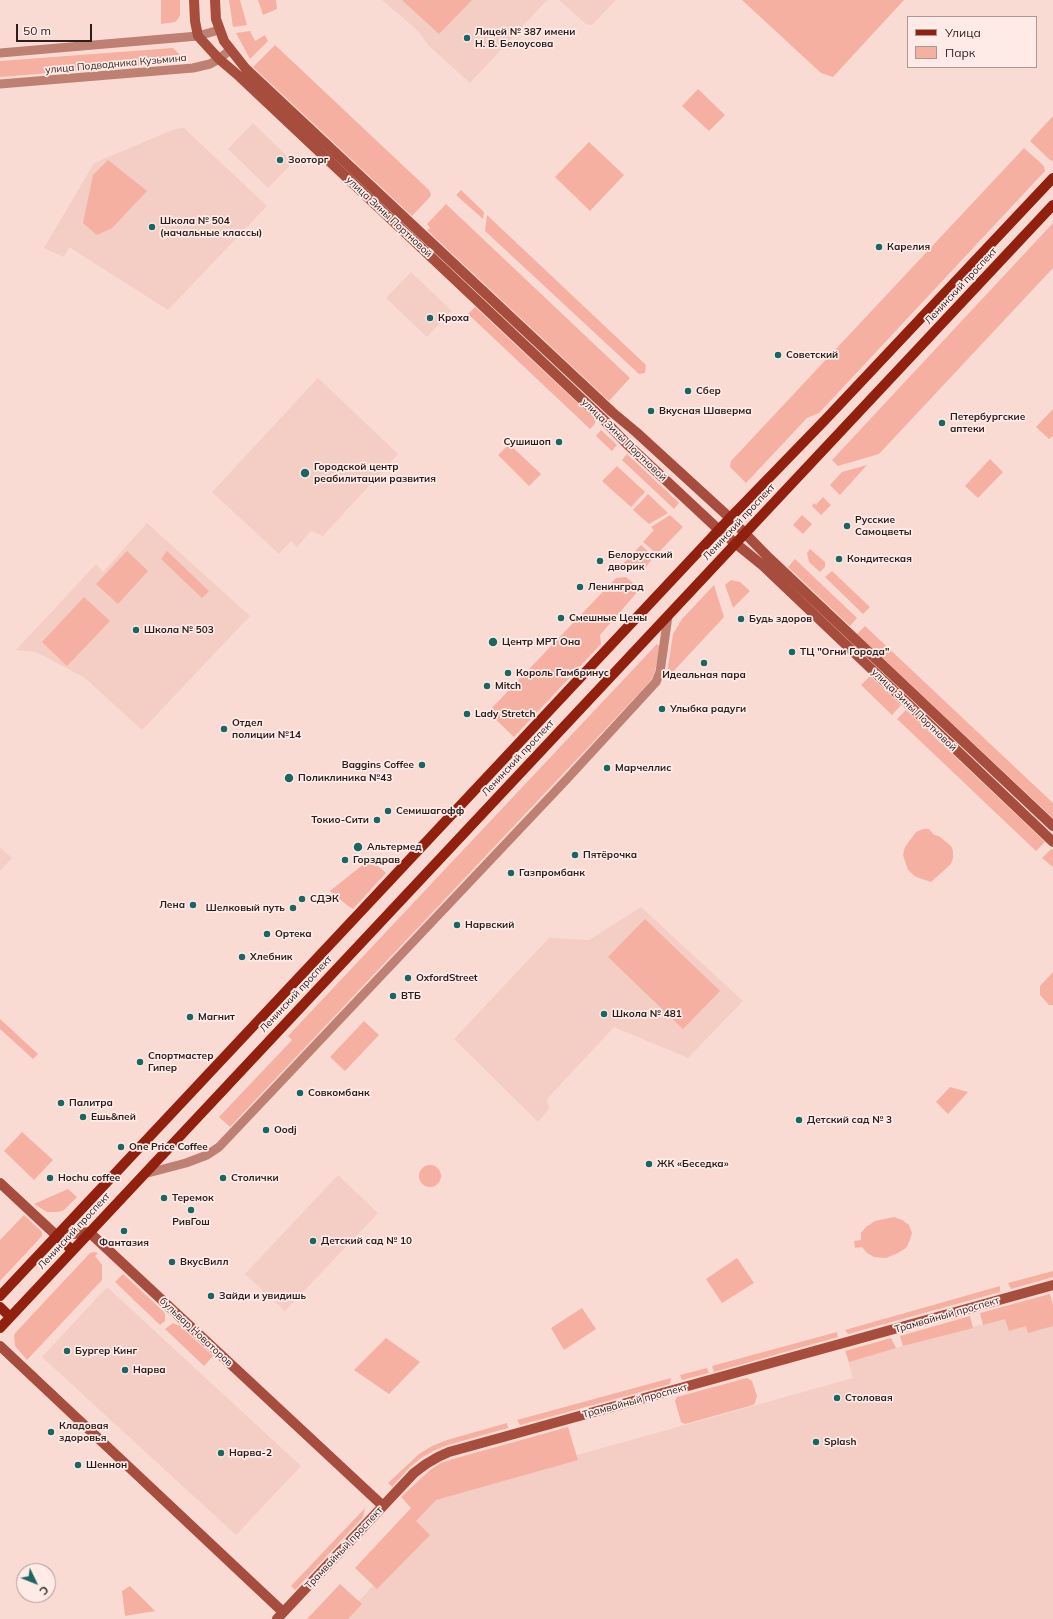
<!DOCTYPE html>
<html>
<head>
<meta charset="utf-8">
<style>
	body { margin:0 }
	#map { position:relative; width:1053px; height:1619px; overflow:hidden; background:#fadbd4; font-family:Mulish,sans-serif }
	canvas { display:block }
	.legend { position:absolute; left:907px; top:16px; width:130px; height:52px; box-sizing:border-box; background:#feebe7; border:1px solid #a99996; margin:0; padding:5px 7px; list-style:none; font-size:12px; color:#2a1f1d }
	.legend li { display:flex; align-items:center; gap:8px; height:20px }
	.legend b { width:20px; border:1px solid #a99996 }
	.north { position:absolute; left:16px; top:1563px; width:40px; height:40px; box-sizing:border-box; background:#feebe7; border:1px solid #a99996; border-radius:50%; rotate:133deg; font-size:11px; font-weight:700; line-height:16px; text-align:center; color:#2a1f1d }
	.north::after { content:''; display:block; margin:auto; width:14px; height:18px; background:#1a6661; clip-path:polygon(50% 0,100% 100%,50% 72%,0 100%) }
	.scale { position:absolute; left:16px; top:24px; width:76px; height:18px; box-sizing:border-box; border:2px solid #2a1f1d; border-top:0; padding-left:5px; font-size:12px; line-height:14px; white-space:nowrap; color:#2a1f1d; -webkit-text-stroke:3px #feebe7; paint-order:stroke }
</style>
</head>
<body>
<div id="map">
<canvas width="1053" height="1619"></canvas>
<ul class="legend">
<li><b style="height:5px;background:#92200f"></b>Улица</li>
<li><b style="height:11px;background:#f5b0a2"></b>Парк</li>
</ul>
<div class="north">С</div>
<div class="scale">50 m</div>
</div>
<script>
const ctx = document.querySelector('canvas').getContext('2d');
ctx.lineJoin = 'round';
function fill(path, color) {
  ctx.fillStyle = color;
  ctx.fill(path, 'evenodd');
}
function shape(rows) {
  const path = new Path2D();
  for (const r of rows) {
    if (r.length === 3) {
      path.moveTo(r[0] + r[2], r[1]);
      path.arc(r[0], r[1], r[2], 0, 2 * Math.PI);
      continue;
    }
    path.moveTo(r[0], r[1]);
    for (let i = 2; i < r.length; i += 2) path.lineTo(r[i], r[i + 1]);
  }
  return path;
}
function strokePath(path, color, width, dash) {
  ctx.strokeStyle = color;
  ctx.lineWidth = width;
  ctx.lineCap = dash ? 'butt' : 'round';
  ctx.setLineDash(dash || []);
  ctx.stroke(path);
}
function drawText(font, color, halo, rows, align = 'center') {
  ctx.font = font + ' Mulish,sans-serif';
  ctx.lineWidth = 3.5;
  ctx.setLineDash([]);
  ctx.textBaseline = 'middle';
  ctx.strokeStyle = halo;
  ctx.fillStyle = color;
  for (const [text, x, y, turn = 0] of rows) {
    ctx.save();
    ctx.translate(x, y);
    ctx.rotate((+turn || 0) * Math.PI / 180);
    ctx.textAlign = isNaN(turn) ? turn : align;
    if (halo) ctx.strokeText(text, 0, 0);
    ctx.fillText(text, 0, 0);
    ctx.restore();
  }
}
const built = shape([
	[382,0,547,0,470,83,428,45,418,31],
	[559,0,616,0,592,25,586,24],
	[253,123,293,162,268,188,228,149],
	[184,128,267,206,168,310,69,247,64,257,44,248,94,163,175,129],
	[411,272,452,311,427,337,386,298],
	[318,378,398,454,323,536,311,531,297,547,291,541,279,554,212,492],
	[147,523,250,616,142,730,85,678,36,652,16,650,96,564,103,572],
	[0,847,12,858,0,871],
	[641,907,743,1001,688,1058,614,1027,547,1099,549,1109,538,1122,454,1039,549,938,589,940],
	[338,1175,378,1213,285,1311,245,1274],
	[107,1287,301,1466,236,1535,42,1357],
	[1006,1318,1027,1325,1053,1325,1053,1619,342,1619,422,1533,409,1521,434,1495,853,1378,848,1361]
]);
const green = shape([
	[161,0,180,0,180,15,178,19,175,22,161,24],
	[229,0,240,0,247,25,233,27],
	[258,0,276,0,277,9,263,15],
	[402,0,472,0,439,34],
	[742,0,904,0,833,77,821,73],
	[250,31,255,41,265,35,268,41,250,59,236,33],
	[275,45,429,190,431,195,430,197,412,216,253,67],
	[173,48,187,62,0,77,0,61],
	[698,89,725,115,709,131,682,106],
	[1053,116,1053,161,1050,160,1030,141],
	[589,142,624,175,590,211,555,177],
	[1024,148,1044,166,1045,171,819,413,807,418,746,483,730,467,731,461],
	[108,160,147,191,112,228,97,235,83,223,93,175],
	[461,190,484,212,483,219,456,195],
	[446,204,630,378,609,401,427,230,430,228,427,224],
	[487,215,646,365,645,373,639,374,485,231],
	[1053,223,1053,268,879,454,838,466,832,460],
	[475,307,596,420,594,425,590,429,468,314],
	[1053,409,1053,436,1049,439,1036,427],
	[601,430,617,445,612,451,596,436],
	[509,444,541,474,529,486,498,455],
	[627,454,679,503,674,509,622,460],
	[990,459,1003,472,978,498,965,486],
	[867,465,840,495,830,485,842,472],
	[617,466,645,492,631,507,602,481],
	[648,494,668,513,649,524,633,510],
	[823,497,831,505,821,515,812,506,814,503,816,505],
	[670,515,683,527,657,554,643,542,654,530,651,527],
	[802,515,812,524,803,534,793,525],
	[641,545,654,557,643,570,618,569],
	[810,549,825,562,825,567,820,572,809,562,807,553],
	[127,551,148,571,118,604,96,584],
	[167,551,209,591,202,598,161,559],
	[795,559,857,618,850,626,788,567],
	[832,571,870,607,863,614,825,577],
	[626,577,640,589,600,635,601,644,514,737,488,712,616,578],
	[731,580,740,582,750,591,733,608,725,585],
	[714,585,724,617,669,676,667,673,673,634,682,619],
	[84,597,110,621,67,666,42,642],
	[865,626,1053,803,1053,818,857,634],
	[657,644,660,647,655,671,652,679,645,687,230,1127,219,1117,292,1040,288,1036],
	[870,676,901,705,892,715,861,685],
	[906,710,1045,842,1036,851,897,719],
	[923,829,929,829,934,835,939,836,951,846,953,851,953,858,951,864,931,882,916,877,908,870,903,855,905,847,916,832],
	[1051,849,1053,850,1053,867,1042,858],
	[370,859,386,873,353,909,348,906,330,891],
	[645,919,720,991,683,1029,608,957],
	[1053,972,1053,1005,1049,1005,1040,995,1040,986],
	[0,1019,38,1054,33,1059,0,1029],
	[364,1021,379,1035,345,1071,330,1057],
	[950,1087,968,1092,948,1114,936,1102],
	[22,1132,53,1160,34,1180,4,1151],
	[430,1176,11],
	[68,1189,77,1197,64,1210,58,1212,47,1212,34,1204],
	[24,1215,42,1232,42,1236,0,1281,0,1240],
	[894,1217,902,1220,909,1225,912,1233,910,1240,906,1248,898,1253,886,1258,874,1257,867,1253,862,1247,855,1248,854,1241,861,1240,861,1233,866,1227,875,1221],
	[94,1252,98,1253,95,1256,102,1265,102,1280,27,1360,15,1346,14,1335,17,1331,90,1253],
	[737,1258,754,1283,722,1303,706,1279],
	[1053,1271,1053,1277,1011,1289,1008,1283],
	[123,1274,163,1311,165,1314,165,1321,160,1325,115,1282],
	[1000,1286,1000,1292,848,1334,845,1330],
	[1050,1294,1053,1305,1053,1326,1028,1333,1026,1326,1009,1331,1005,1319,983,1325,980,1313],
	[582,1308,596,1329,564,1350,551,1328],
	[970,1316,973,1328,903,1346,900,1336],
	[173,1323,180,1326,213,1356,204,1366,165,1329],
	[837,1332,838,1337,714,1372,712,1366],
	[386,1338,420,1362,389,1394,354,1370],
	[891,1338,896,1348,849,1362,845,1351],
	[707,1368,709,1373,682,1380,680,1375],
	[671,1378,670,1384,520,1425,517,1420],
	[747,1378,752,1381,757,1396,755,1403,753,1405,685,1424,681,1422,675,1401,677,1397],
	[507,1423,508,1428,448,1445,435,1450,421,1458,409,1468,392,1487,388,1483,419,1454,432,1446,447,1440],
	[568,1427,578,1460,436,1500,416,1521,430,1535,377,1589,355,1568,411,1508,401,1497,430,1470,441,1463,453,1459],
	[365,1508,363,1517,295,1590,291,1586],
	[340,1584,362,1604,348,1619,307,1619],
	[130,1586,155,1611,125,1616,122,1591]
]);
const street = shape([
	[0,53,175,38,198,36,219,30],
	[0,84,193,68,210,64,219,59,230,50],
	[144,1174,186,1163,207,1155,219,1147,566,780,656,682,660,672,668,616]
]);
const secondary = shape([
	[194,0,195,21,198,36,219,59,239,76,604,420,626,443,719,530,761,564,1053,842],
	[215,0,216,19,224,41,246,69,612,412,636,432,730,518,768,557,1053,826],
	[0,1183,57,1236,89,1232,383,1506],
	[0,1346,283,1612],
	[277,1619,414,1473,426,1464,438,1457,449,1452,1053,1285]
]);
const primary = shape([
	[57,1236,72,1250],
	[0,1296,730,518,825,420,1053,178],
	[0,1307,10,1317],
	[0,1328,1053,205]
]);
const markers = [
	[467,38,4,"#1a6661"],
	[280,160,4,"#1a6661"],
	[152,227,4,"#1a6661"],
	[879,247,4,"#1a6661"],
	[430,318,4,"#1a6661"],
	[778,355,4,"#1a6661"],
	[688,391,4,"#1a6661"],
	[651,411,4,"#1a6661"],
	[942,423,4,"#1a6661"],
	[559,442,4,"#1a6661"],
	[305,473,5,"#1a6661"],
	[847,526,4,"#1a6661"],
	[839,559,4,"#1a6661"],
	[600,561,4,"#1a6661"],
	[580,587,4,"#1a6661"],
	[561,618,4,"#1a6661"],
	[741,619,4,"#1a6661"],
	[136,630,4,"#1a6661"],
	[493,642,5,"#1a6661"],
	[792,652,4,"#1a6661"],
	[704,663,4,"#1a6661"],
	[508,673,4,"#1a6661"],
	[487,686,4,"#1a6661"],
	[662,709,4,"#1a6661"],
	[467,714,4,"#1a6661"],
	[224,729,4,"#1a6661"],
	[422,765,4,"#1a6661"],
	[607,768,4,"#1a6661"],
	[289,778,5,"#1a6661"],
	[388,811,4,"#1a6661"],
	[377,820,4,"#1a6661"],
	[358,847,5,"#1a6661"],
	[575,855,4,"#1a6661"],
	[345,860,4,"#1a6661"],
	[511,873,4,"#1a6661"],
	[302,899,4,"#1a6661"],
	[193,905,4,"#1a6661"],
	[293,908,4,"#1a6661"],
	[457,925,4,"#1a6661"],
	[267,934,4,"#1a6661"],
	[242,957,4,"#1a6661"],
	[408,978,4,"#1a6661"],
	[393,996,4,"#1a6661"],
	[604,1014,4,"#1a6661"],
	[190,1017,4,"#1a6661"],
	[140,1062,4,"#1a6661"],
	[300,1093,4,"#1a6661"],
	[61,1103,4,"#1a6661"],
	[83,1117,4,"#1a6661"],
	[799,1120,4,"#1a6661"],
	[266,1130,4,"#1a6661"],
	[121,1147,4,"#1a6661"],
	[649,1164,4,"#1a6661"],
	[50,1178,4,"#1a6661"],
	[223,1178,4,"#1a6661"],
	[164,1198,4,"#1a6661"],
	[191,1210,4,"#1a6661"],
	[124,1231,4,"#1a6661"],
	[313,1241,4,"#1a6661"],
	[172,1262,4,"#1a6661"],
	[211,1296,4,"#1a6661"],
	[67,1351,4,"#1a6661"],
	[125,1370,4,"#1a6661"],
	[837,1398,4,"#1a6661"],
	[51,1432,4,"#1a6661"],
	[816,1442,4,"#1a6661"],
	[221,1453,4,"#1a6661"],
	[78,1465,4,"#1a6661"]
];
const poiNames = [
	["Лицей № 387 имени",475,32],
	["Н. В. Белоусова",475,44],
	["Зооторг",288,160],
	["Школа № 504",160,221],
	["(начальные классы)",160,233],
	["Карелия",887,247],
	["Кроха",438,318],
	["Советский",786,355],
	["Сбер",696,391],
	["Вкусная Шаверма",659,411],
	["Петербургские",950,417],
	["аптеки",950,429],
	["Сушишоп",551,442,"right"],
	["Городской центр",314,467],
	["реабилитации развития",314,479],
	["Русские",855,520],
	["Самоцветы",855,532],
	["Белорусский",608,555],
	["дворик",608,567],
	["Кондитеская",847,559],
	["Ленинград",588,587],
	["Смешные Цены",569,618],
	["Будь здоров",749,619],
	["Школа № 503",144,630],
	["Центр МРТ Она",502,642],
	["ТЦ \"Огни Города\"",800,652],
	["Король Гамбринус",516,673],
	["Идеальная пара",704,675,"center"],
	["Mitch",495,686],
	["Улыбка радуги",670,709],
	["Lady Stretch",475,714],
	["Отдел",232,723],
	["полиции №14",232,735],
	["Baggins Coffee",414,765,"right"],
	["Марчеллис",615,768],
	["Поликлиника №43",298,778],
	["Семишагофф",396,811],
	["Токио-Сити",369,820,"right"],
	["Альтермед",367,847],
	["Пятёрочка",583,855],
	["Горздрав",353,860],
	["Газпромбанк",519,873],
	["СДЭК",310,899],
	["Лена",185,905,"right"],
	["Шелковый путь",285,908,"right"],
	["Нарвский",465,925],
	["Ортека",275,934],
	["Хлебник",250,957],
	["OxfordStreet",416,978],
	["ВТБ",401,996],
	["Школа № 481",612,1014],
	["Магнит",198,1017],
	["Спортмастер",148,1056],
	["Гипер",148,1068],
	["Совкомбанк",308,1093],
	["Палитра",69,1103],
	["Ешь&пей",91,1117],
	["Детский сад № 3",807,1120],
	["Oodj",274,1130],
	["One Price Coffee",129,1147],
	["ЖК «Беседка»",657,1164],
	["Hochu coffee",58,1178],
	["Столички",231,1178],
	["Теремок",172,1198],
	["РивГош",191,1222,"center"],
	["Детский сад № 10",321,1241],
	["Фантазия",124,1243,"center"],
	["ВкусВилл",180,1262],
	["Зайди и увидишь",219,1296],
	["Бургер Кинг",75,1351],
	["Нарва",133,1370],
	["Столовая",845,1398],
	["Кладовая",59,1426],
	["здоровья",59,1438],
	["Splash",824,1442],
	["Нарва-2",229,1453],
	["Шеннон",86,1465]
];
const streetNames = [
	["улица Подводника Кузьмина",116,64,-5],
	["улица Зины Портновой",389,217,43],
	["Ленинский проспект",961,286,-47],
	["улица Зины Портновой",624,440,44],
	["Ленинский проспект",739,522,-47],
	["улица Зины Портновой",914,710,44],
	["Ленинский проспект",518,758,-47],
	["Ленинский проспект",296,994,-47],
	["Ленинский проспект",74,1231,-47],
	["Трамвайный проспект",947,1315,-16],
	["бульвар Новаторов",196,1332,43],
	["Трамвайный проспект",635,1401,-15],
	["Трамвайный проспект",344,1548,-47]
];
fill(built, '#f4cdc5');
fill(green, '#f5b0a2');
strokePath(street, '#be8073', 9);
strokePath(secondary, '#a64d3d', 10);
strokePath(primary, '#92200f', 10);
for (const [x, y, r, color] of markers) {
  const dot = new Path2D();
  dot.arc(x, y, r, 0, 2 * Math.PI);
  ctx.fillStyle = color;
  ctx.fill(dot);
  strokePath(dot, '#feebe7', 1.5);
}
drawText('bold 10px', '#2a1f1d', '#feebe7', poiNames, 'left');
drawText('10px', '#2a1f1d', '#feebe7', streetNames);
</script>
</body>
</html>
